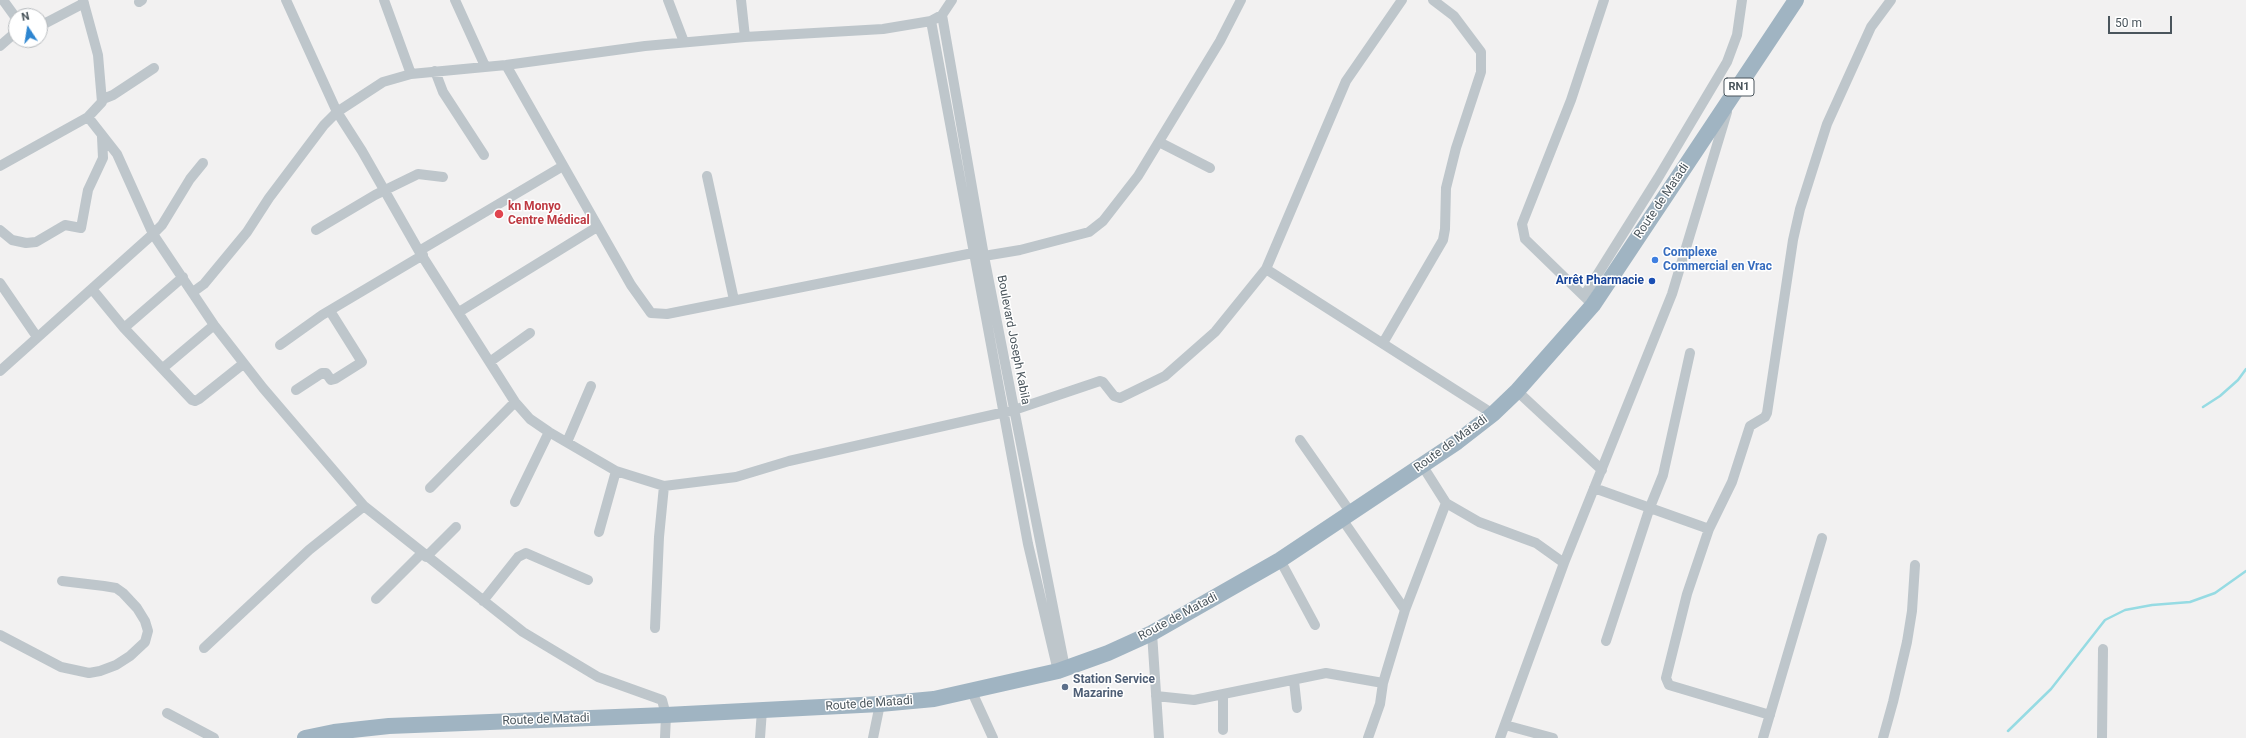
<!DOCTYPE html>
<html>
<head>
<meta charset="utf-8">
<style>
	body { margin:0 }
	#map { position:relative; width:2246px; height:738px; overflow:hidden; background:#f2f1f1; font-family:Roboto,sans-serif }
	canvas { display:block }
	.north { position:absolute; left:8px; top:8px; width:40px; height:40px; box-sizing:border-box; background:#fff; border:1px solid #b7bbbe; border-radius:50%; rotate:348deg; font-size:11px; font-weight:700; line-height:16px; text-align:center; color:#4a555c }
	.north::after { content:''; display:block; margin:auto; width:14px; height:18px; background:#2d85d0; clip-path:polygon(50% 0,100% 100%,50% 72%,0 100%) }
	.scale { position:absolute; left:2108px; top:16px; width:64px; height:18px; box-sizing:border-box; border:2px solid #4a555c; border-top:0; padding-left:5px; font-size:12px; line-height:14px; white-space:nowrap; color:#4a555c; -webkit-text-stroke:3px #fff; paint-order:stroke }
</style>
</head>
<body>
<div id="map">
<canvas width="2246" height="738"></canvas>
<div class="north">N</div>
<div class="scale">50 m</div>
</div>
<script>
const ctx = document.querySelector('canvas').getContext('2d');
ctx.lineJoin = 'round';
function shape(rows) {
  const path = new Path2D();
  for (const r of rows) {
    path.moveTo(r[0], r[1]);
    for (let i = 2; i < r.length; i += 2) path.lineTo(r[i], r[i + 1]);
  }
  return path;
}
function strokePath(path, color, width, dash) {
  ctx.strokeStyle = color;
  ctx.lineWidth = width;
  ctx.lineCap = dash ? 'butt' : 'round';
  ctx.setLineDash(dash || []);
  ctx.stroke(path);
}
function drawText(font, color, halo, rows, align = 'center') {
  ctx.font = font + ' Roboto,sans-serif';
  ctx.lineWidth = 3;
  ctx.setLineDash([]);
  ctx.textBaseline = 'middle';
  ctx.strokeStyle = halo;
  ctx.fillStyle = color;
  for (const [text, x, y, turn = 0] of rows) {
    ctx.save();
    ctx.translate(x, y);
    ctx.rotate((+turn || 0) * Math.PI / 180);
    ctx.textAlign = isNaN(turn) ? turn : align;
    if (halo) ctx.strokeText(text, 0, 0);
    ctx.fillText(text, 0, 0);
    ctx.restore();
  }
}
const stream = shape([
	[2203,407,2220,396,2238,380,2246,369],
	[2008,731,2051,689,2105,620,2125,610,2152,605,2190,602,2215,593,2246,571]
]);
const minor = shape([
	[3,0,16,18],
	[286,0,337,112,362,151,419,251,515,402,530,419,549,432,616,471,664,486,736,477,789,461,1014,410,1100,381,1103,382,1114,396,1120,398,1165,376,1215,332,1266,269,1346,81,1402,0],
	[384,0,411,74],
	[455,0,485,66],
	[668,0,684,42],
	[741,0,745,37],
	[139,2,142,0],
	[942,15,984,256,1065,668],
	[931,21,1028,544,1058,671],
	[40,26,84,3],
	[0,46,16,32],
	[506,65,631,285,651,313,667,314,973,253,984,256,1020,250,1089,232,1103,221,1138,176,1220,41,1241,0],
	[435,71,443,92,484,155],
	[103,99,113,95,154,68],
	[88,117,117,154,153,234,214,325,263,388,364,506,523,632,598,677,662,700,666,715,665,738],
	[1159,142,1210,168],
	[0,166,88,117,102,102,98,55,83,0],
	[707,176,734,300],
	[0,230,12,240,26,243,36,242,65,225,81,228,88,190,103,158,102,137],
	[316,230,375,195,418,174,443,177],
	[419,251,563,166],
	[1266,269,1493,414],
	[0,283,37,337],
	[92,289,124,328,192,400,195,401,199,399,243,364],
	[193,292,204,284,247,232,269,198,324,125,337,112,383,82,411,74,506,65,645,46,745,37,883,29,931,21,942,15,952,0],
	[1584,296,1658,178,1727,62,1737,35,1742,0],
	[1593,305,1525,239,1522,224,1571,100,1604,0],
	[459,312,597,227],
	[124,328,183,277],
	[1383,343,1443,240,1445,229,1446,188,1456,148,1481,72,1481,52,1454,16,1433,0],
	[280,345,322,315,423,255],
	[491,361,530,333],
	[163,368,214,325],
	[0,371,153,234,162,225,190,179,203,163],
	[296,390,322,373,326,373,331,380,335,379,362,362,330,311],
	[1517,391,1602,470],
	[1300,440,1351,513],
	[567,442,591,386],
	[1422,465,1446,503,1479,522,1536,543,1564,563],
	[430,488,515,402],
	[1594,488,1709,529],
	[515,502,549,432],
	[1342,519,1405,610],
	[599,532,616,471],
	[426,557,456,527],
	[1280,560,1315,625],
	[376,599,422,553],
	[483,601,518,557,526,553,588,580],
	[655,628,659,537,664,486],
	[1152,633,1159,738],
	[0,635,61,667,89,673,100,671,116,665,130,656,145,642,148,631,145,621,137,608,123,593,116,588,104,586,62,581],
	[1606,641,1650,507,1663,475,1690,353],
	[204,648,309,550,364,506],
	[1294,681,1297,708],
	[972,692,993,738],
	[1223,695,1223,730],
	[1156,696,1194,700,1326,673,1383,683],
	[167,713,214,738],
	[1770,715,1669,685,1666,678,1687,594,1709,529,1732,482,1750,426,1765,417,1767,413,1793,240,1800,209,1827,124,1871,27,1891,0],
	[1505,725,1553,738],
	[760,738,762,710],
	[873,738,880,704],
	[1368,738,1380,704,1383,683,1405,610,1446,503],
	[1500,738,1564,563,1672,294,1727,112],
	[1763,738,1822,538],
	[1883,738,1893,702,1907,642,1912,611,1915,565],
	[2102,738,2103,649]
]);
const trunk = shape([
	[305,738,334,732,389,726,666,715,880,704,934,699,1058,671,1108,653,1152,633,1280,560,1457,442,1493,414,1517,391,1593,305,1796,0]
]);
const markers = [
	[499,214,5,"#e0444e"],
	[1655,260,4,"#3f7fe0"],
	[1652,281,4,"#1a4fb4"],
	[1065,687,4,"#5c6f8a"]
];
const shields = [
	[1739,87,30]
];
const shieldNames = [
	["RN1",1739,87]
];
const streetNames = [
	["Route de Matadi",1662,201,-56],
	["Boulevard Joseph Kabila",1013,340,79],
	["Route de Matadi",1451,444,-36],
	["Route de Matadi",1178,617,-28],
	["Route de Matadi",869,704,-4],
	["Route de Matadi",546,720,-2]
];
const healthNames = [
	["kn Monyo",508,207],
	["Centre Médical",508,221]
];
const shopNames = [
	["Complexe",1663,253],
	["Commercial en Vrac",1663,267]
];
const transitNames = [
	["Arrêt Pharmacie",1644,281]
];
const serviceNames = [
	["Station Service",1073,680],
	["Mazarine",1073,694]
];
strokePath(stream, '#96dbe3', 2.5);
strokePath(minor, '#bec6cb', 10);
strokePath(trunk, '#a0b4c2', 16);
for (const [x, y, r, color] of markers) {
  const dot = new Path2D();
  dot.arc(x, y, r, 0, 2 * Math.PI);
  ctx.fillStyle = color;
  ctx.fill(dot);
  strokePath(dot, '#fff', 1.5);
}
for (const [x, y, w] of shields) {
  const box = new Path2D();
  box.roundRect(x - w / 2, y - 9, w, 18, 3);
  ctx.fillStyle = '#fff';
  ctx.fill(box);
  strokePath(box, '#4a555c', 1);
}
drawText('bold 11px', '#4a555c', null, shieldNames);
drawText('12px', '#4a555c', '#fff', streetNames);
drawText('bold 12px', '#be3a42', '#fff', healthNames, 'left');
drawText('bold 12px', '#366cbe', '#fff', shopNames, 'left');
drawText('bold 12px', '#164399', '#fff', transitNames, 'right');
drawText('bold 12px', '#4e5e75', '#fff', serviceNames, 'left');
</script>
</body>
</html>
